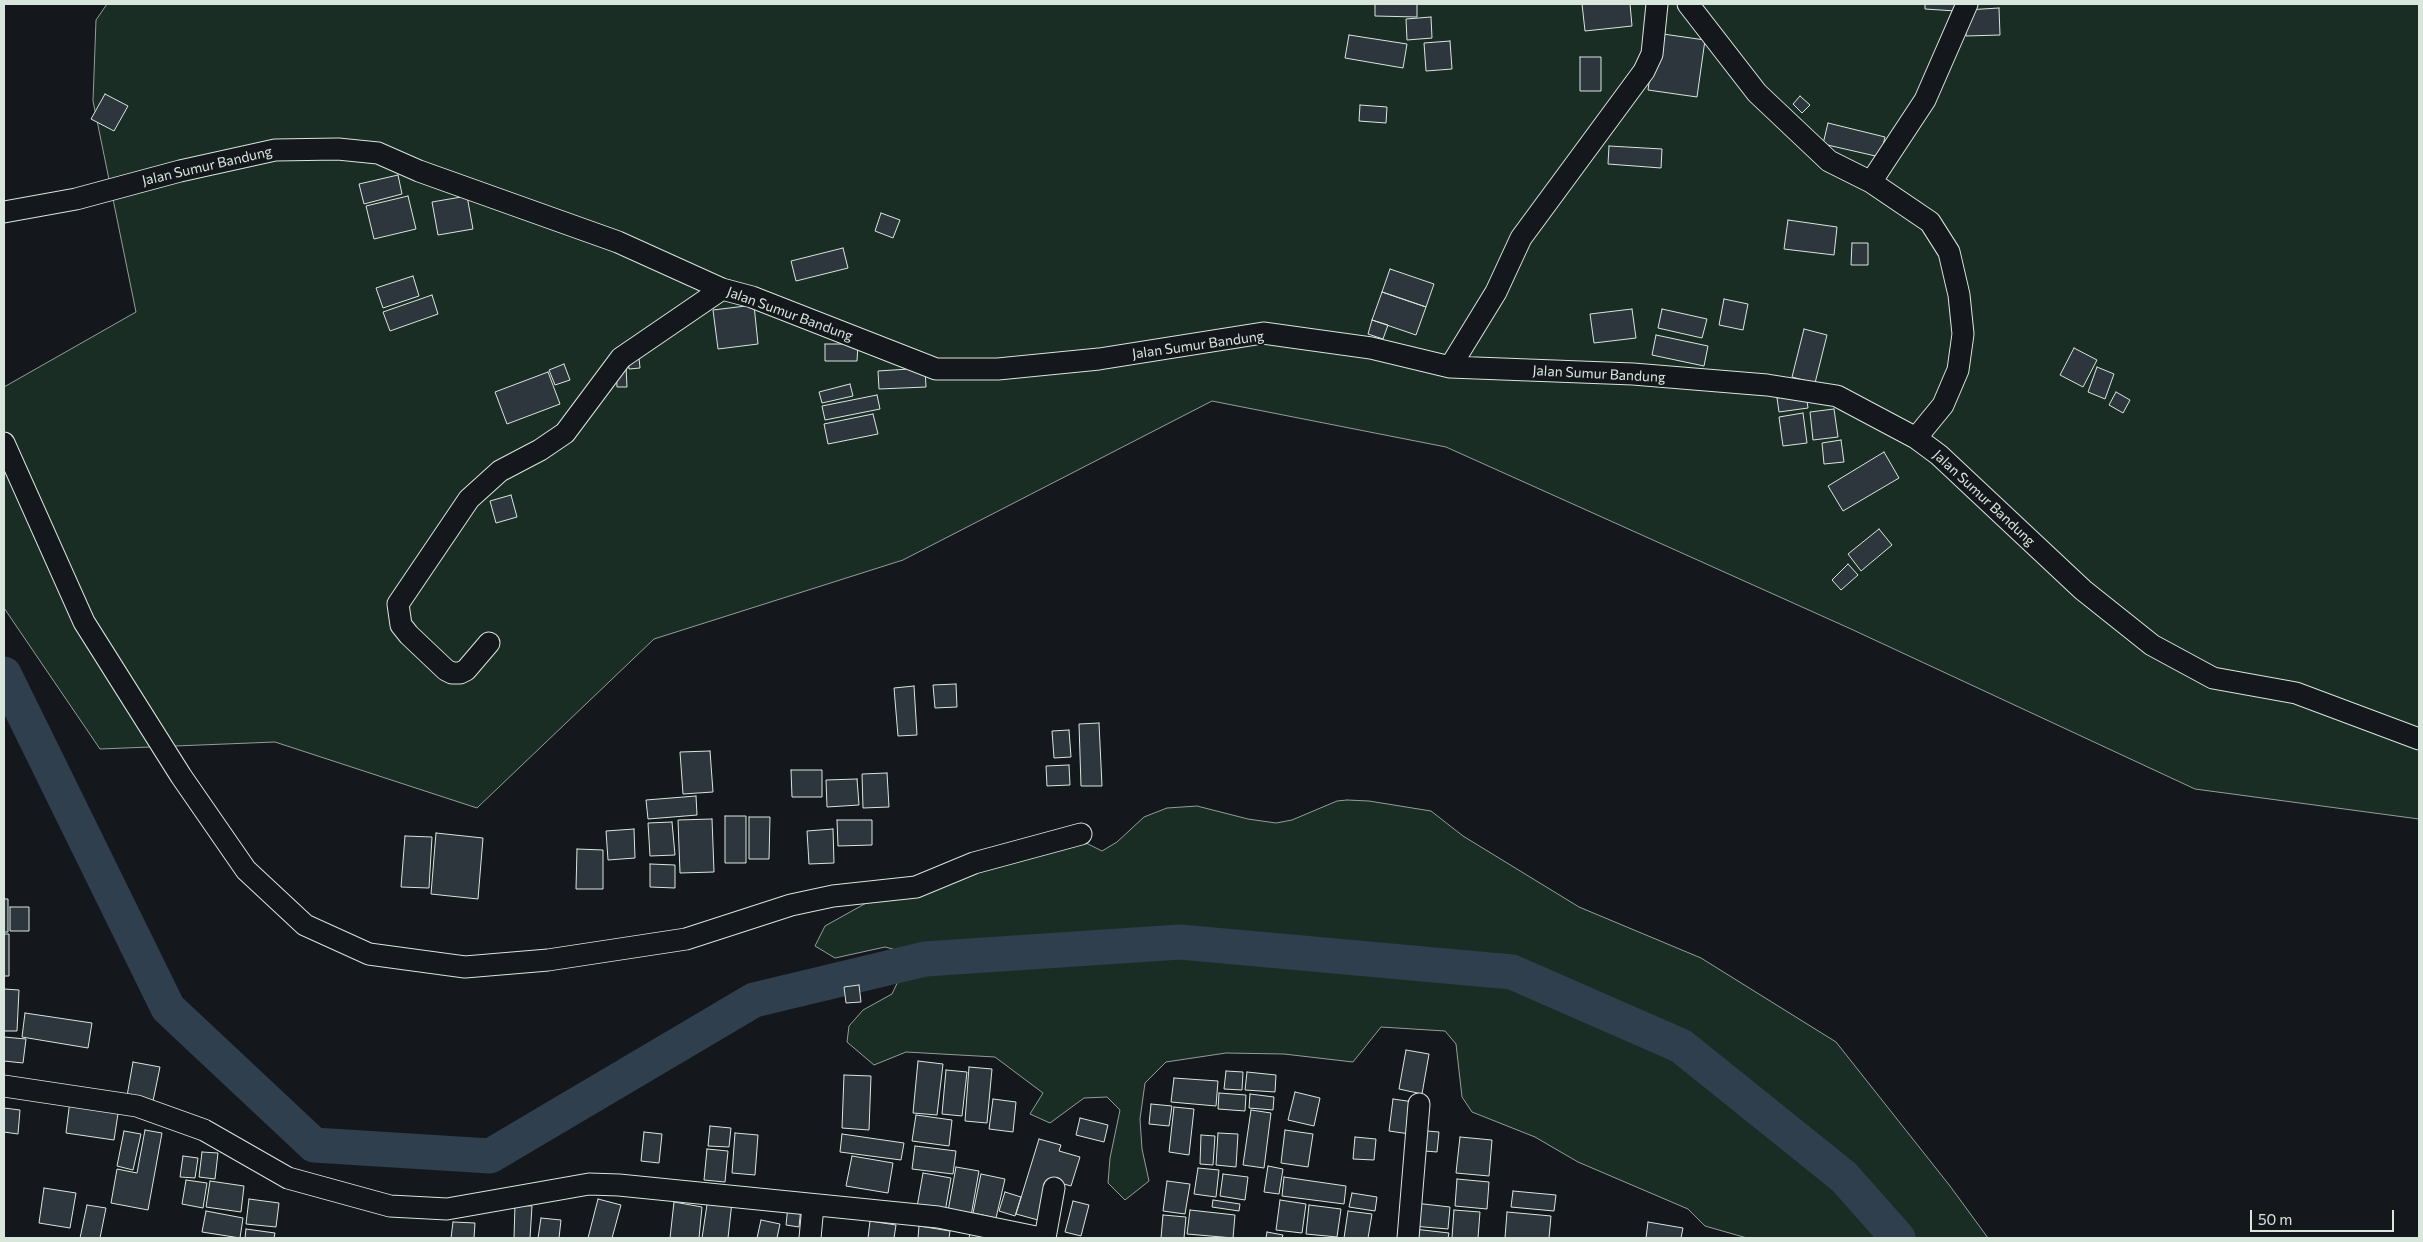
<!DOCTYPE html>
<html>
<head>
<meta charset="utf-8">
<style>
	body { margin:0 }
	#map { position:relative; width:2423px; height:1242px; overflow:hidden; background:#14181c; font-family:Commissioner,sans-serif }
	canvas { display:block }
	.frame { position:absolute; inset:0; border:5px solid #d8e6dc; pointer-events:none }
	.scale { position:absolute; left:2250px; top:1210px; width:144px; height:22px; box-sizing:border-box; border:2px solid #d8e6dc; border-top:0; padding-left:6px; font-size:15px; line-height:18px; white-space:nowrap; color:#d8e6dc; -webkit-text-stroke:4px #14181c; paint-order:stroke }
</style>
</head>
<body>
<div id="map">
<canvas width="2423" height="1242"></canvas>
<div class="frame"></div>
<div class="scale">50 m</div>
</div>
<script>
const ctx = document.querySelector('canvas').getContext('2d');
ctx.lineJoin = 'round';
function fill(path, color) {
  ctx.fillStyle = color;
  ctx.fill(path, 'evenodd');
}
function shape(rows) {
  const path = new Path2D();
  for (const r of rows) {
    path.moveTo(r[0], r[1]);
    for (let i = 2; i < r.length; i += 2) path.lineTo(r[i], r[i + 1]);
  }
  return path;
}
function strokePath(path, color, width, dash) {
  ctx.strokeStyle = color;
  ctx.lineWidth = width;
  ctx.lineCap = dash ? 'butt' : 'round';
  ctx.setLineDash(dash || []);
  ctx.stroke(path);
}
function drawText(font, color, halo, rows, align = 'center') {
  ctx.font = font + ' Commissioner,sans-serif';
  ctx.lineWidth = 4;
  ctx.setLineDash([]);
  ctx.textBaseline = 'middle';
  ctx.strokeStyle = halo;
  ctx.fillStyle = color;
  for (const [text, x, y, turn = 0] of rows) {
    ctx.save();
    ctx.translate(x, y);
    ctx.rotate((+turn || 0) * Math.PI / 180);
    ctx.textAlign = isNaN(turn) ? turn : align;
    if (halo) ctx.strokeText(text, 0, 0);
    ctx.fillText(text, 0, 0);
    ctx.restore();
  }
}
const green = shape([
	[107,4,2419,4,2419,819,2195,789,1851,629,1446,447,1212,401,903,560,654,639,477,808,275,742,100,749,4,608,4,387,136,312,93,101,96,20,107,4],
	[1347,800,1369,801,1431,811,1463,836,1579,907,1701,958,1836,1042,1950,1186,1988,1238,1747,1238,1705,1226,1688,1209,1578,1162,1535,1137,1472,1112,1462,1097,1456,1044,1445,1031,1381,1027,1353,1062,1284,1054,1226,1053,1166,1062,1145,1083,1140,1119,1142,1149,1149,1181,1125,1200,1108,1183,1110,1158,1120,1110,1107,1097,1084,1098,1050,1123,1030,1114,1043,1093,995,1057,906,1052,874,1065,847,1042,849,1026,863,1010,892,994,901,975,904,952,885,947,835,958,815,946,825,926,868,902,976,869,1080,840,1102,851,1117,842,1144,817,1167,808,1197,806,1248,819,1276,823,1292,820,1337,801,1347,800]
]);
const river = shape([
	[4,674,168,1008,314,1145,490,1156,754,1000,925,959,1180,942,1512,972,1681,1046,1844,1177,1898,1238]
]);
const building = shape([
	[1375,4,1417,4,1417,17,1375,16,1375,4],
	[1582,4,1630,4,1632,26,1585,31,1582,4],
	[1925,4,1957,4,1956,11,1925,9,1925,4],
	[1999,8,2000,35,1966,36,1966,10,1999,8],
	[1431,17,1432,38,1407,40,1406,19,1431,17],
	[1656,33,1705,40,1697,97,1648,90,1656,33],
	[1349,35,1407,44,1403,68,1345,58,1349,35],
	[1450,41,1452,69,1426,71,1424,43,1450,41],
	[1580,57,1601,57,1601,91,1580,91,1580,57],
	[105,94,128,106,114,131,91,119,105,94],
	[1800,96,1810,105,1802,113,1793,104,1800,96],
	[1360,105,1387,107,1386,123,1359,121,1360,105],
	[1828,123,1885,137,1880,157,1823,144,1828,123],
	[1609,146,1662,149,1661,168,1608,164,1609,146],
	[398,175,402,194,364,204,359,184,398,175],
	[408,196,416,229,374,239,366,206,408,196],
	[467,196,473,229,438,235,432,202,467,196],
	[881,213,900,220,893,238,875,231,881,213],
	[1788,220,1837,227,1834,255,1784,249,1788,220],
	[1852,243,1868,243,1868,265,1851,265,1852,243],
	[843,248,848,268,796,281,791,261,843,248],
	[1390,269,1434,284,1426,307,1382,292,1390,269],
	[413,276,419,296,383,308,376,288,413,276],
	[1382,292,1426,307,1416,335,1372,320,1382,292],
	[432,295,438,314,390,331,383,312,432,295],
	[1724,299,1748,304,1743,330,1719,325,1724,299],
	[754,305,758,344,718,349,713,310,754,305],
	[1632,309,1636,338,1594,343,1590,314,1632,309],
	[1662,309,1707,319,1702,338,1658,328,1662,309],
	[1372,320,1388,325,1383,339,1368,334,1372,320],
	[1804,329,1827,335,1815,383,1792,377,1804,329],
	[1656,335,1708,346,1704,366,1652,355,1656,335],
	[825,344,858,344,857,361,825,361,825,344],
	[2074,348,2097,360,2083,387,2060,375,2074,348],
	[639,358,640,368,629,369,628,359,639,358],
	[564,364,570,380,555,385,549,370,564,364],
	[626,366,627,387,617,387,616,367,626,366],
	[2097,367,2114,374,2105,399,2088,392,2097,367],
	[925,368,926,387,879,389,878,371,925,368],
	[548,372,560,404,507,424,495,392,548,372],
	[850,384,853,396,822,403,819,392,850,384],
	[2116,392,2130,400,2123,413,2109,405,2116,392],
	[1806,394,1808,408,1779,412,1777,398,1806,394],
	[877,395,880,409,825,420,822,406,877,395],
	[1834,409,1838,437,1813,440,1810,412,1834,409],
	[1803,413,1807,443,1783,446,1779,417,1803,413],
	[873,414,878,434,828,444,824,424,873,414],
	[1841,440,1844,462,1824,464,1822,443,1841,440],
	[1884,452,1899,478,1843,511,1828,486,1884,452],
	[511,495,517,517,496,523,490,501,511,495],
	[1879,529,1892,545,1861,571,1848,554,1879,529],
	[1848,564,1858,575,1841,590,1832,580,1848,564],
	[956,684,957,707,935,708,933,685,956,684],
	[914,686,917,735,898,736,894,688,914,686],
	[1099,723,1102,786,1081,786,1079,724,1099,723],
	[1069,730,1071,757,1054,758,1052,731,1069,730],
	[710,751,713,792,683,794,680,752,710,751],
	[1069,765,1070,785,1047,786,1046,766,1069,765],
	[791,770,822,770,822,797,792,797,791,770],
	[887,773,889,807,863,808,862,774,887,773],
	[857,779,859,805,827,807,826,780,857,779],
	[696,796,697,815,648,819,646,800,696,796],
	[725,816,746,816,746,863,725,863,725,816],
	[749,817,770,817,769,859,749,859,749,817],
	[712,819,714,872,680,873,678,820,712,819],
	[837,820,872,820,872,845,838,846,837,820],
	[672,822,675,855,650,856,648,823,672,822],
	[634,829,635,858,608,860,606,831,634,829],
	[833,829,834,863,809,864,807,831,833,829],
	[436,833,483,838,478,899,431,894,436,833],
	[405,836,432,837,429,888,401,887,405,836],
	[577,849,603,850,603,889,576,889,577,849],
	[650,864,675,865,675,888,650,887,650,864],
	[4,899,8,899,8,932,4,932,4,899],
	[10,907,29,907,29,931,10,931,10,907],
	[4,934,9,934,9,976,4,976,4,934],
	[859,985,861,1002,846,1003,844,987,859,985],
	[4,989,19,990,17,1031,4,1031,4,989],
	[25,1013,92,1023,88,1048,22,1037,25,1013],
	[4,1037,26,1039,23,1063,4,1061,4,1037],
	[1406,1050,1429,1054,1422,1094,1399,1089,1406,1050],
	[918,1061,943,1064,937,1115,913,1113,918,1061],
	[133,1062,160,1067,153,1101,127,1096,133,1062],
	[969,1067,992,1069,987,1123,965,1121,969,1067],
	[946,1070,967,1072,962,1116,942,1114,946,1070],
	[1226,1071,1243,1072,1242,1090,1224,1089,1226,1071],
	[1247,1072,1276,1075,1275,1092,1245,1090,1247,1072],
	[844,1075,871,1076,869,1130,842,1128,844,1075],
	[1174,1078,1218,1081,1216,1106,1171,1102,1174,1078],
	[1295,1092,1320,1098,1314,1126,1288,1120,1295,1092],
	[1219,1093,1246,1095,1245,1111,1218,1109,1219,1093],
	[1250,1094,1274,1097,1273,1110,1249,1108,1250,1094],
	[993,1099,1016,1102,1013,1132,989,1129,993,1099],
	[1393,1099,1414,1102,1410,1134,1389,1131,1393,1099],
	[70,1100,119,1107,114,1140,66,1133,70,1100],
	[1151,1104,1172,1106,1169,1126,1149,1124,1151,1104],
	[1174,1107,1194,1109,1189,1155,1169,1152,1174,1107],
	[4,1108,20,1110,18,1134,4,1132,4,1108],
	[1251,1110,1271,1113,1264,1168,1243,1165,1251,1110],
	[916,1115,952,1120,949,1146,912,1141,916,1115],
	[1080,1118,1108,1125,1104,1142,1076,1135,1080,1118],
	[710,1126,731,1128,729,1147,708,1146,710,1126],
	[145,1130,162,1133,148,1210,111,1203,117,1169,137,1173,145,1130],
	[1285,1130,1313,1134,1308,1167,1281,1163,1285,1130],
	[124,1131,141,1134,133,1170,117,1166,124,1131],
	[1427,1131,1439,1132,1437,1152,1425,1151,1427,1131],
	[644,1132,662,1134,659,1163,641,1161,644,1132],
	[735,1133,758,1135,755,1175,732,1173,735,1133],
	[1218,1133,1238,1134,1236,1167,1216,1165,1218,1133],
	[842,1134,904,1143,901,1160,840,1152,842,1134],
	[1201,1135,1215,1136,1213,1165,1200,1164,1201,1135],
	[1355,1137,1376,1139,1374,1160,1353,1159,1355,1137],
	[1460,1137,1492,1140,1489,1176,1456,1173,1460,1137],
	[1039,1139,1061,1145,1059,1151,1080,1157,1071,1186,1050,1180,1038,1220,1016,1214,1039,1139],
	[915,1146,956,1151,953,1174,912,1169,915,1146],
	[707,1149,728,1151,725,1182,704,1180,707,1149],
	[202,1152,218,1153,215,1179,199,1177,202,1152],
	[183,1156,198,1158,195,1178,180,1177,183,1156],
	[852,1156,893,1163,888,1193,846,1186,852,1156],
	[1268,1166,1283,1169,1279,1194,1264,1192,1268,1166],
	[956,1167,979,1171,971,1216,948,1211,956,1167],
	[1198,1168,1219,1170,1216,1197,1194,1194,1198,1168],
	[923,1173,951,1178,945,1212,917,1207,923,1173],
	[981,1174,1005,1179,996,1218,973,1213,981,1174],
	[1223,1174,1248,1177,1245,1200,1220,1196,1223,1174],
	[1284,1177,1346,1186,1344,1204,1282,1196,1284,1177],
	[1457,1179,1489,1182,1487,1209,1455,1206,1457,1179],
	[186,1180,207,1183,203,1208,182,1204,186,1180],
	[210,1181,244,1186,241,1212,206,1207,210,1181],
	[1167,1181,1190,1184,1185,1214,1163,1211,1167,1181],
	[44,1188,76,1193,70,1228,39,1223,44,1188],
	[1513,1191,1556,1195,1554,1211,1511,1207,1513,1191],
	[1005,1192,1021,1197,1015,1216,999,1211,1005,1192],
	[1352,1193,1377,1197,1375,1211,1349,1207,1352,1193],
	[708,1198,732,1202,728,1238,702,1238,708,1198],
	[249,1199,279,1203,276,1227,246,1224,249,1199],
	[598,1199,621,1205,612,1238,588,1238,598,1199],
	[1213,1200,1240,1204,1239,1211,1212,1207,1213,1200],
	[1280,1200,1306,1204,1302,1233,1276,1230,1280,1200],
	[1073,1201,1089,1205,1081,1236,1065,1232,1073,1201],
	[674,1202,702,1207,699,1238,670,1238,674,1202],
	[1415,1203,1450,1207,1448,1229,1413,1226,1415,1203],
	[87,1205,106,1208,100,1238,80,1238,87,1205],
	[515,1205,532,1206,530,1238,514,1238,515,1205],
	[1309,1205,1341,1209,1337,1237,1306,1234,1309,1205],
	[788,1206,801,1207,799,1227,786,1225,788,1206],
	[1190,1210,1235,1215,1233,1238,1187,1234,1190,1210],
	[1454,1210,1480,1212,1478,1238,1452,1238,1454,1210],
	[206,1211,243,1218,240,1238,202,1232,206,1211],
	[1348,1211,1372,1214,1368,1238,1344,1238,1348,1211],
	[1507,1212,1551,1216,1549,1238,1505,1238,1507,1212],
	[1163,1215,1186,1217,1184,1238,1161,1238,1163,1215],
	[541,1218,561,1220,559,1238,538,1238,541,1218],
	[761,1220,780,1224,777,1238,757,1238,761,1220],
	[870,1221,896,1225,894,1238,868,1238,870,1221],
	[453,1222,475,1223,474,1238,451,1238,453,1222],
	[1648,1222,1683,1228,1681,1238,1646,1238,1648,1222],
	[919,1226,950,1231,949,1238,918,1238,919,1226],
	[246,1229,275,1233,274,1238,245,1238,246,1229],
	[1414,1229,1449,1233,1448,1238,1413,1238,1414,1229],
	[1267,1232,1283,1235,1282,1238,1266,1238,1267,1232],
	[970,1233,1001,1238,969,1238,970,1233]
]);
const minor = shape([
	[1688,4,1757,93,1829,161,1871,182,1930,222,1949,252,1959,295,1963,334,1958,370,1943,405,1916,438],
	[1871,182,1925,100,1967,4],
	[4,212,76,199,180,171,275,150,338,149,378,153,419,171,618,242,722,289,752,297,936,369,998,369,1099,359,1263,333,1371,348,1450,367,1633,374,1767,385,1837,396,1916,438,1939,455,2083,590,2152,645,2213,678,2296,693,2419,739],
	[1450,367,1496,292,1521,238,1644,71,1652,54,1657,4],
	[4,443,84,622,181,776,246,870,305,925,369,954,465,967,548,960,686,939,791,905,833,896,916,887,974,863,1081,834],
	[489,643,466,670,460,673,452,673,446,670,409,635,401,625,398,604,469,499,500,471,540,450,565,433,621,358,722,289],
	[4,1086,137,1106,204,1130,288,1178,390,1206,447,1209,589,1184,619,1185,938,1217,1041,1238],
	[810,1238,813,1206],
	[1045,1238,1054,1188],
	[1408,1238,1419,1104]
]);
const streetNames = [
	["Jalan Sumur Bandung",207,166,-13],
	["Jalan Sumur Bandung",790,314,20],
	["Jalan Sumur Bandung",1198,345,-8],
	["Jalan Sumur Bandung",1599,374,3],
	["Jalan Sumur Bandung",1984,498,43]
];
fill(green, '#1a2d24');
strokePath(green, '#939e99', 1);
strokePath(river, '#2f3f4d', 35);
fill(building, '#2c363c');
strokePath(building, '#d8e6dc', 1);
strokePath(minor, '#d8e6dc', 23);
strokePath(minor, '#14181c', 21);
drawText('14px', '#d8e6dc', '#14181c', streetNames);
</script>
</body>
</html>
